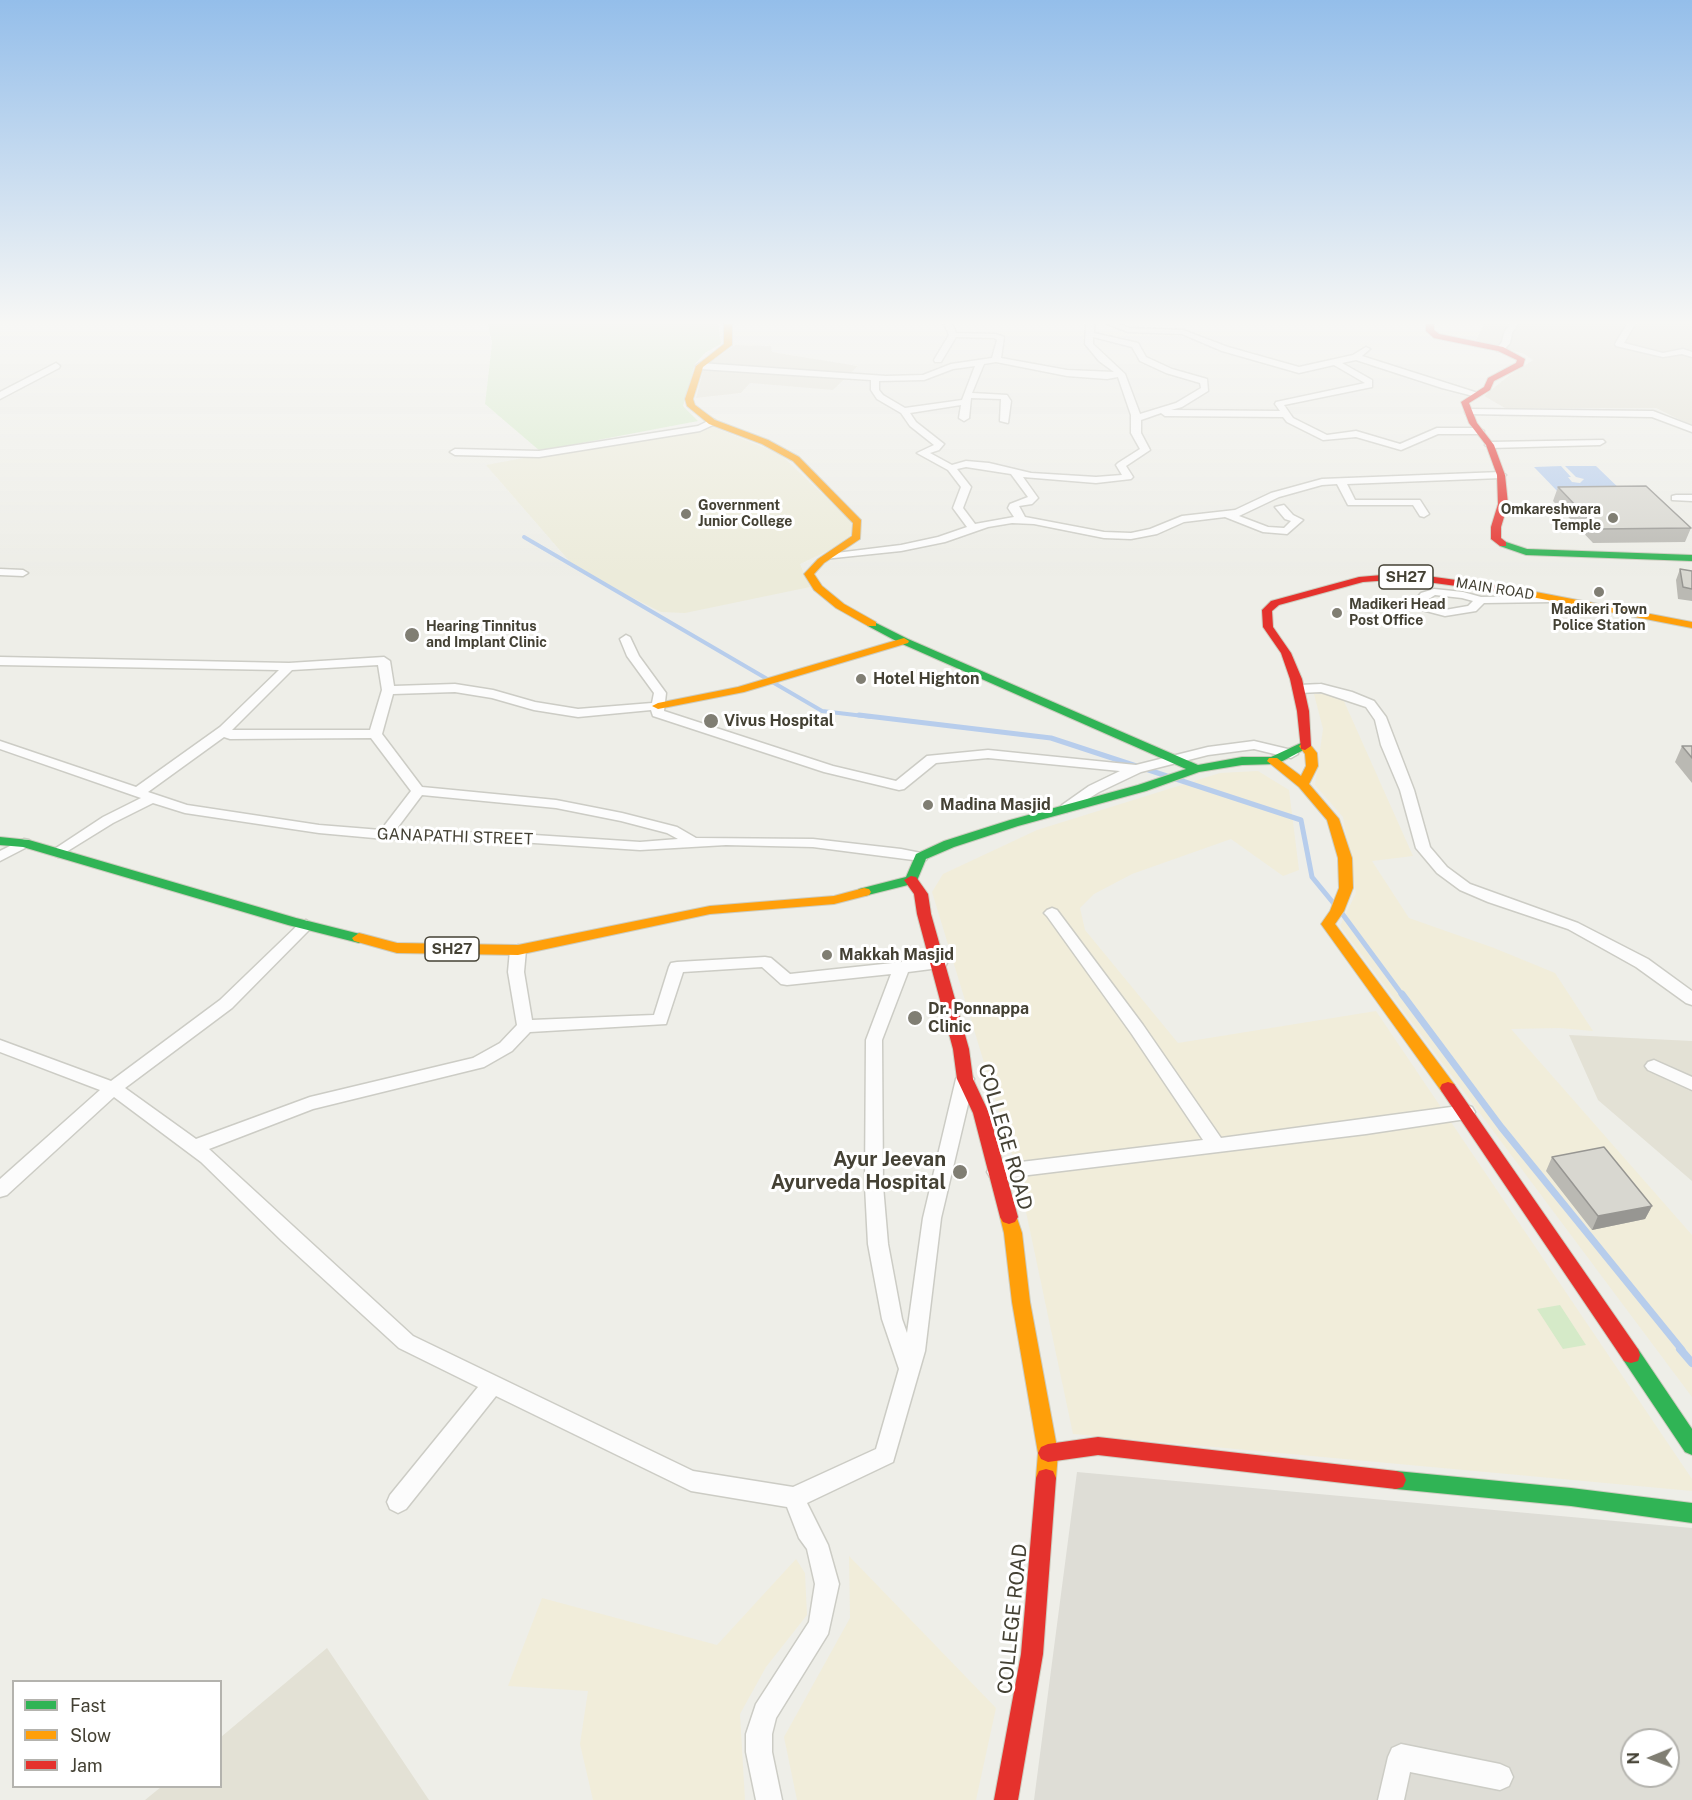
<!DOCTYPE html>
<html>
<head>
<meta charset="utf-8">
<style>
	body { margin:0 }
	#map { position:relative; width:1692px; height:1800px; overflow:hidden; background:#eeeee8; font-family:"Public Sans",sans-serif }
	canvas { display:block }
	.legend { position:absolute; left:12px; top:1680px; width:210px; height:108px; box-sizing:border-box; background:#fff; border:2px solid #b4b3ae; margin:0; padding:8px 10px; list-style:none; font-size:18px; color:#444134 }
	.legend li { display:flex; align-items:center; gap:12px; height:30px }
	.legend b { width:30px; border:2px solid #b4b3ae }
	.north { position:absolute; left:1620px; top:1728px; width:60px; height:60px; box-sizing:border-box; background:#fff; border:2px solid #b4b3ae; border-radius:50%; rotate:269deg; font-size:16px; font-weight:700; line-height:24px; text-align:center; color:#444134 }
	.north::after { content:''; display:block; margin:auto; width:21px; height:27px; background:#807e73; clip-path:polygon(50% 0,100% 100%,50% 72%,0 100%) }
</style>
</head>
<body>
<div id="map">
<canvas width="1692" height="1800"></canvas>
<ul class="legend">
<li><b style="height:8px;background:#30b455"></b>Fast</li>
<li><b style="height:8px;background:#ff9f0a"></b>Slow</li>
<li><b style="height:8px;background:#e5322d"></b>Jam</li>
</ul>
<div class="north">N</div>
</div>
<script>
const ctx = document.querySelector('canvas').getContext('2d');
ctx.lineJoin = 'round';
function fill(path, color) {
  ctx.fillStyle = color;
  ctx.fill(path, 'evenodd');
}
function shape(rows) {
  const path = new Path2D();
  for (const r of rows) {
    path.moveTo(r[0], r[1]);
    for (let i = 2; i < r.length; i += 2) path.lineTo(r[i], r[i + 1]);
  }
  return path;
}
function strokePath(path, color, width, dash) {
  ctx.strokeStyle = color;
  ctx.lineWidth = width;
  ctx.lineCap = dash ? 'butt' : 'round';
  ctx.setLineDash(dash || []);
  ctx.stroke(path);
}
function drawText(font, color, halo, rows, align = 'center') {
  ctx.font = font + ' "Public Sans",sans-serif';
  ctx.lineWidth = 6;
  ctx.setLineDash([]);
  ctx.textBaseline = 'middle';
  ctx.strokeStyle = halo;
  ctx.fillStyle = color;
  for (const [text, x, y, turn = 0] of rows) {
    ctx.save();
    ctx.translate(x, y);
    ctx.rotate((+turn || 0) * Math.PI / 180);
    ctx.textAlign = isNaN(turn) ? turn : align;
    if (halo) ctx.strokeText(text, 0, 0);
    ctx.fillText(text, 0, 0);
    ctx.restore();
  }
}
const residential = shape([
	[1484,324,1692,324,1692,426,1656,408,1505,408,1484,396,1507,377,1533,360,1524,354,1476,340],
	[735,345,771,346,772,352,858,366,833,390,750,383,741,393,696,398,703,371,709,363],
	[1569,1035,1692,1041,1692,1181,1598,1100],
	[327,1648,429,1800,145,1800,161,1787,220,1786,221,1737]
]);
const commercial = shape([
	[1314,694,1326,694,1343,699,1413,856,1372,861,1409,918,1494,948,1555,973,1593,1031,1559,1028,1511,1029,1692,1235,1692,1397,1340,926,1356,893,1343,817,1315,785,1323,729],
	[1258,771,1289,790,1299,870,1283,876,1231,839,1132,874,1094,894,1080,908,1085,930,1178,1043,1376,1011,1692,1479,1692,1491,1073,1434,1018,1174,932,892,943,874,1037,830,1220,773],
	[849,1556,996,1708,976,1800,797,1800,784,1737,850,1618],
	[796,1559,805,1573,807,1615,766,1667,740,1714,745,1800,593,1800,580,1744,588,1691,508,1686,542,1598,717,1645]
]);
const industrial = shape([
	[1077,1472,1692,1528,1692,1800,1034,1800],
	[1632,1740,1668,1740,1668,1776,1632,1776]
]);
const education = shape([
	[706,424,780,454,852,522,851,535,834,548,800,564,810,587,685,613,661,612,577,570,486,465]
]);
const green = shape([
	[488,324,718,324,721,344,705,353,695,364,683,406,698,421,540,451,485,404,492,343],
	[1560,1305,1586,1345,1563,1349,1537,1309]
]);
const water = shape([
	[1561,466,1571,477,1568,477,1572,482,1580,483,1584,479,1576,477,1565,466,1596,466,1624,493,1560,494,1534,467]
]);
const streamFar3 = shape([
	[524,537,822,711,872,717]
]);
const streamFar2 = shape([
	[859,715,1051,738,1301,820,1312,877,1335,905],
	[1341,912,1403,996]
]);
const streamFar1 = shape([
	[1402,994,1501,1127,1682,1350]
]);
const stream = shape([
	[1680,1349,1692,1363]
]);
const street = shape([
	[944,324,952,324,956,333,996,334,1004,337,1001,358,1067,370,1114,372,1099,361,1085,344,1086,324,1094,324,1094,333,1138,343,1146,357,1172,369,1207,379,1208,391,1182,407,1171,410,1280,411,1275,404,1276,402,1365,383,1334,365,1299,373,1222,351,1182,334,1128,332,1107,324,1119,324,1129,328,1183,330,1228,347,1299,367,1353,355,1366,347,1370,349,1362,356,1481,394,1477,397,1442,388,1356,360,1342,363,1372,380,1372,387,1284,405,1293,418,1327,435,1356,431,1400,444,1437,428,1479,428,1484,431,1479,434,1438,434,1401,450,1356,437,1323,440,1287,422,1283,417,1165,416,1161,413,1141,420,1141,433,1150,450,1126,466,1133,477,1131,479,1096,483,1023,477,1038,498,1032,504,1019,506,1025,517,1104,532,1131,533,1150,529,1182,516,1235,510,1271,493,1322,479,1501,472,1506,475,1501,478,1347,484,1355,500,1420,500,1429,514,1424,517,1420,516,1413,505,1348,505,1337,484,1322,485,1279,497,1239,516,1268,527,1284,528,1291,521,1285,519,1275,507,1284,505,1293,515,1303,520,1287,534,1263,532,1225,517,1184,522,1157,534,1131,539,1104,538,1034,524,1012,523,988,527,945,542,901,551,824,559,823,557,828,554,901,545,938,537,967,527,953,508,961,487,948,470,917,453,934,445,910,426,901,413,877,399,871,390,871,380,700,369,696,366,700,363,886,376,923,375,951,364,992,358,997,340,994,338,956,337,941,362,935,362,934,360,949,335,944,324],
	[1093,337,1132,347,1140,361,1166,373,1200,383,1201,388,1176,403,1140,414,1125,374,1093,344,1093,337],
	[996,362,1067,376,1107,379,1118,377,1131,415,1131,433,1140,449,1118,463,1116,465,1122,475,1096,477,1031,473,989,463,966,461,952,465,930,453,939,450,944,444,916,422,910,413,961,405,959,418,964,421,969,418,971,398,1001,399,1000,421,1008,423,1011,401,1007,395,972,393,984,364,996,362],
	[975,366,962,400,905,408,883,395,879,390,879,381,924,380,953,369,975,366],
	[966,467,1011,474,1028,497,1010,504,1008,508,1014,517,975,524,963,508,971,487,957,469,966,467],
	[1510,324,1518,324,1512,333,1510,343,1503,351,1497,351,1496,349,1502,342,1504,333,1510,324],
	[1627,324,1635,324,1624,343,1663,353,1683,349,1692,352,1692,357,1682,354,1663,357,1616,346,1615,344,1627,324],
	[56,363,60,366,59,368,0,399,0,392,56,363],
	[1469,409,1653,411,1692,426,1692,432,1652,417,1466,414,1465,412,1469,409],
	[712,419,715,420,715,424,700,431,539,457,455,455,450,452,455,449,539,451,698,426,712,419],
	[1603,440,1605,442,1600,445,1490,448,1485,445,1490,442,1603,440],
	[1676,495,1692,495,1692,501,1672,500,1672,496,1676,495],
	[0,569,23,570,28,573,23,576,0,575,0,569],
	[1434,589,1463,592,1481,597,1552,596,1558,599,1552,602,1484,603,1476,611,1445,616,1422,610,1415,600,1421,593,1434,589],
	[1435,595,1462,598,1473,601,1468,606,1445,610,1430,606,1427,600,1435,595],
	[626,635,630,637,639,656,666,693,664,711,833,766,896,781,927,756,988,750,1136,765,1208,747,1254,741,1296,751,1298,754,1291,758,1254,749,1208,755,1141,772,1099,792,1067,812,1062,811,1060,808,1062,805,1089,786,1120,771,988,758,936,763,904,789,899,790,824,772,653,716,651,710,578,717,534,710,492,698,455,692,393,694,382,734,422,787,556,800,622,813,677,827,696,838,813,839,901,849,926,854,928,857,926,860,921,861,813,847,726,845,640,850,504,841,385,839,319,833,185,813,153,803,113,823,58,857,51,853,53,850,103,817,141,798,0,749,0,741,136,787,220,727,279,670,0,665,0,657,289,663,384,657,390,661,394,686,455,684,493,690,535,702,578,709,652,703,654,693,627,656,620,639,626,635],
	[378,665,382,690,370,730,232,730,292,670,378,665],
	[224,737,230,739,371,738,411,791,381,830,319,825,187,805,148,792,224,737],
	[422,795,556,808,621,821,667,833,678,839,640,842,504,833,395,831,422,795],
	[1321,684,1352,692,1374,701,1386,717,1414,790,1430,847,1447,867,1470,884,1578,923,1648,959,1692,991,1692,1005,1686,1003,1636,967,1568,929,1488,902,1460,890,1437,873,1416,848,1400,790,1381,745,1375,720,1366,707,1321,692,1299,693,1293,689,1299,685,1321,684],
	[24,839,29,840,31,843,29,846,0,861,0,851,24,839],
	[1052,908,1057,910,1143,1025,1221,1138,1466,1105,1472,1107,1475,1112,1472,1117,1466,1119,1366,1134,996,1179,990,1177,987,1172,990,1167,996,1165,1203,1140,1131,1033,1047,916,1044,913,1047,910,1052,908],
	[306,920,314,925,311,928,232,1008,125,1088,196,1139,310,1097,473,1058,500,1043,517,1025,508,972,510,950,518,945,526,950,524,972,532,1020,654,1015,669,967,671,963,677,962,765,957,771,958,790,974,939,958,945,959,947,963,945,967,939,968,908,972,882,1040,883,1186,888,1244,902,1319,907,1333,923,1218,956,1079,959,1075,965,1073,971,1075,974,1079,941,1218,925,1351,893,1462,807,1503,828,1545,839,1584,828,1634,776,1718,772,1734,772,1752,782,1800,756,1800,746,1752,746,1734,756,1704,809,1622,815,1584,807,1549,799,1538,787,1507,691,1491,496,1396,406,1509,398,1513,390,1509,387,1502,390,1495,478,1387,399,1348,282,1241,201,1162,114,1097,7,1195,0,1197,0,1179,100,1090,0,1052,0,1040,111,1081,220,1000,301,922,306,920],
	[762,967,781,984,787,985,891,974,866,1040,865,1186,868,1244,882,1319,899,1369,876,1449,793,1487,693,1471,413,1336,209,1149,313,1109,484,1067,512,1051,530,1032,666,1024,683,972,762,967],
	[1654,1060,1692,1077,1692,1090,1648,1070,1645,1066,1648,1062,1654,1060],
	[1401,1744,1500,1764,1509,1768,1513,1777,1509,1786,1500,1790,1410,1772,1404,1800,1378,1800,1388,1757,1392,1748,1401,1744]
]);
const fast = shape([
	[1503,541,1527,549,1692,555,1692,561,1526,555,1500,546,1500,542,1503,541],
	[872,621,908,639,1198,765,1242,757,1271,757,1301,743,1305,742,1311,746,1277,764,1242,765,1199,772,1146,791,1018,826,954,847,926,859,916,883,864,896,859,895,857,892,859,889,906,877,916,854,944,841,1010,820,1138,785,1186,769,900,643,868,626,867,624,872,621],
	[0,837,29,840,296,918,364,935,366,938,359,943,288,925,23,847,0,845,0,837],
	[1631,1347,1638,1349,1692,1429,1692,1455,1685,1452,1624,1361,1622,1355,1624,1349,1631,1347],
	[1396,1471,1571,1488,1692,1503,1692,1523,1571,1506,1396,1489,1389,1487,1386,1480,1389,1473,1396,1471]
]);
const slow = shape([
	[724,324,732,324,732,345,703,367,693,399,695,405,715,420,768,440,799,457,861,520,860,539,824,563,814,574,822,586,844,604,876,622,876,626,868,626,836,608,814,590,804,574,818,559,852,536,853,523,793,461,762,444,709,424,687,406,685,399,696,366,724,344,724,324],
	[1515,588,1692,622,1692,628,1511,593,1511,589,1515,588],
	[904,638,909,641,908,643,744,692,658,709,652,706,658,703,738,687,904,638],
	[1305,742,1309,743,1317,753,1318,766,1309,784,1339,819,1352,858,1353,888,1344,911,1335,924,1454,1084,1456,1088,1454,1092,1442,1092,1321,924,1330,911,1339,888,1338,858,1327,820,1299,787,1267,761,1269,758,1277,758,1301,776,1306,766,1305,754,1299,746,1305,742],
	[864,888,869,889,871,892,869,895,834,904,710,914,518,955,397,953,354,941,352,938,359,933,397,943,518,945,710,906,834,896,864,888],
	[1009,1210,1015,1212,1022,1233,1030,1302,1058,1453,1056,1478,1053,1485,1046,1487,1039,1485,1036,1478,1038,1453,1012,1302,1004,1233,1000,1217,1003,1212,1009,1210]
]);
const jam = shape([
	[1426,324,1434,324,1434,330,1439,334,1503,347,1525,359,1523,366,1494,381,1490,390,1469,403,1477,423,1494,445,1505,475,1508,504,1501,527,1501,538,1506,542,1506,546,1500,546,1491,539,1491,527,1498,504,1497,475,1486,445,1469,423,1461,402,1484,387,1488,378,1516,363,1517,360,1498,351,1434,338,1426,331,1426,324],
	[1405,573,1515,588,1520,591,1515,594,1405,579,1363,582,1279,605,1272,611,1273,627,1291,653,1302,679,1309,711,1311,746,1305,750,1301,749,1297,711,1290,679,1281,653,1263,627,1262,610,1271,601,1359,577,1405,573],
	[911,876,916,877,928,894,931,914,969,1049,973,1079,989,1113,1018,1217,1015,1222,1009,1224,1003,1222,1000,1217,973,1113,957,1079,953,1049,917,914,914,894,904,880,911,876],
	[1448,1082,1454,1084,1638,1349,1640,1355,1638,1361,1631,1363,1624,1361,1442,1092,1440,1088,1442,1084,1448,1082],
	[1098,1437,1396,1471,1403,1473,1406,1480,1403,1487,1396,1489,1098,1455,1048,1462,1041,1459,1038,1453,1041,1447,1048,1444,1098,1437],
	[1046,1469,1053,1471,1056,1478,1043,1654,1018,1800,994,1800,1021,1654,1036,1478,1039,1471,1046,1469]
]);
const wall = shape([
	[1558,487,1691,528,1685,542,1593,543,1553,501],
	[1680,569,1692,571,1692,601,1678,599,1676,580],
	[1682,746,1692,746,1692,783,1675,762],
	[1552,1157,1652,1206,1645,1219,1592,1230,1546,1171]
]);
const shadedWall = shape([
	[1652,1206,1645,1219,1592,1230,1598,1216]
]);
const building = shape([
	[1646,486,1691,528,1598,529,1558,487,1646,486],
	[1680,569,1692,571,1692,589,1683,587,1680,569],
	[1682,746,1692,746,1692,758,1682,746],
	[1604,1147,1652,1206,1598,1216,1552,1157,1604,1147]
]);
const markers = [
	[686,514,6,"#807e73"],
	[1613,518,6,"#807e73"],
	[1599,592,6,"#807e73"],
	[1337,613,6,"#807e73"],
	[412,635,8,"#807e73"],
	[861,679,6,"#807e73"],
	[711,721,8,"#807e73"],
	[928,805,6,"#807e73"],
	[827,955,6,"#807e73"],
	[915,1018,8,"#807e73"],
	[960,1172,8,"#807e73"]
];
const farPoinames = [
	["Government",698,506],
	["Junior College",698,522],
	["Omkareshwara",1601,510,"right"],
	["Temple",1601,526,"right"],
	["Madikeri Head",1349,605],
	["Post Office",1349,621],
	["Madikeri Town",1599,610,"center"],
	["Police Station",1599,626,"center"],
	["Hearing Tinnitus",426,627],
	["and Implant Clinic",426,643]
];
const farStreetnames = [
	["MAIN ROAD",1495,589,9]
];
const shields = [
	[1406,577,54],
	[452,949,54]
];
const shieldNames = [
	["SH27",1406,577],
	["SH27",452,949]
];
const poiNames = [
	["Hotel Highton",873,679],
	["Vivus Hospital",724,721],
	["Madina Masjid",940,805],
	["Makkah Masjid",839,955],
	["Dr. Ponnappa",928,1009],
	["Clinic",928,1027]
];
const streetNames = [
	["GANAPATHI STREET",455,837,2]
];
const nearStreetnames = [
	["COLLEGE ROAD",1005,1137,74],
	["COLLEGE ROAD",1013,1619,-84]
];
const nearPoinames = [
	["Ayur Jeevan",946,1160],
	["Ayurveda Hospital",946,1183]
];
fill(residential, '#e3e1d5');
fill(commercial, '#f1edda');
fill(industrial, '#deddd6');
fill(education, '#ecebda');
fill(green, '#d5eac8');
fill(water, '#b7cdec');
strokePath(streamFar3, '#b7cdec', 4);
strokePath(streamFar2, '#b7cdec', 5);
strokePath(streamFar1, '#b7cdec', 7);
strokePath(stream, '#b7cdec', 8);
strokePath(street, '#ccccc5', 3);
strokePath(fast, '#cdccbf', 2);
strokePath(slow, '#cdccbf', 2);
strokePath(jam, '#cdccbf', 2);
fill(street, '#fcfcfc');
fill(fast, '#30b455');
fill(slow, '#ff9f0a');
fill(jam, '#e5322d');
fill(wall, '#bab9b3');
fill(shadedWall, '#979692');
fill(building, '#d8d7d0');
strokePath(building, '#979692', 1.5);
const sky = ctx.createLinearGradient(0, 0, 0, 576);
sky.addColorStop(0, '#94beea');
sky.addColorStop(0.56, '#f7f7f5');
sky.addColorStop(1, '#f7f7f500');
ctx.fillStyle = sky;
ctx.fillRect(0, 0, 1692, 576);
for (const [x, y, r, color] of markers) {
  const dot = new Path2D();
  dot.arc(x, y, r, 0, 2 * Math.PI);
  ctx.fillStyle = color;
  ctx.fill(dot);
  strokePath(dot, '#fff', 2);
}
drawText('bold 14px', '#444134', '#fff', farPoinames, 'left');
drawText('14px', '#444134', '#fff', farStreetnames);
for (const [x, y, w] of shields) {
  const box = new Path2D();
  box.roundRect(x - w / 2, y - 12, w, 24, 4.5);
  ctx.fillStyle = '#fff';
  ctx.fill(box);
  strokePath(box, '#444134', 1.5);
}
drawText('bold 15px', '#444134', null, shieldNames);
drawText('bold 16px', '#444134', '#fff', poiNames, 'left');
drawText('16px', '#444134', '#fff', streetNames);
drawText('20px', '#444134', '#fff', nearStreetnames);
drawText('bold 20px', '#444134', '#fff', nearPoinames, 'right');
</script>
</body>
</html>
